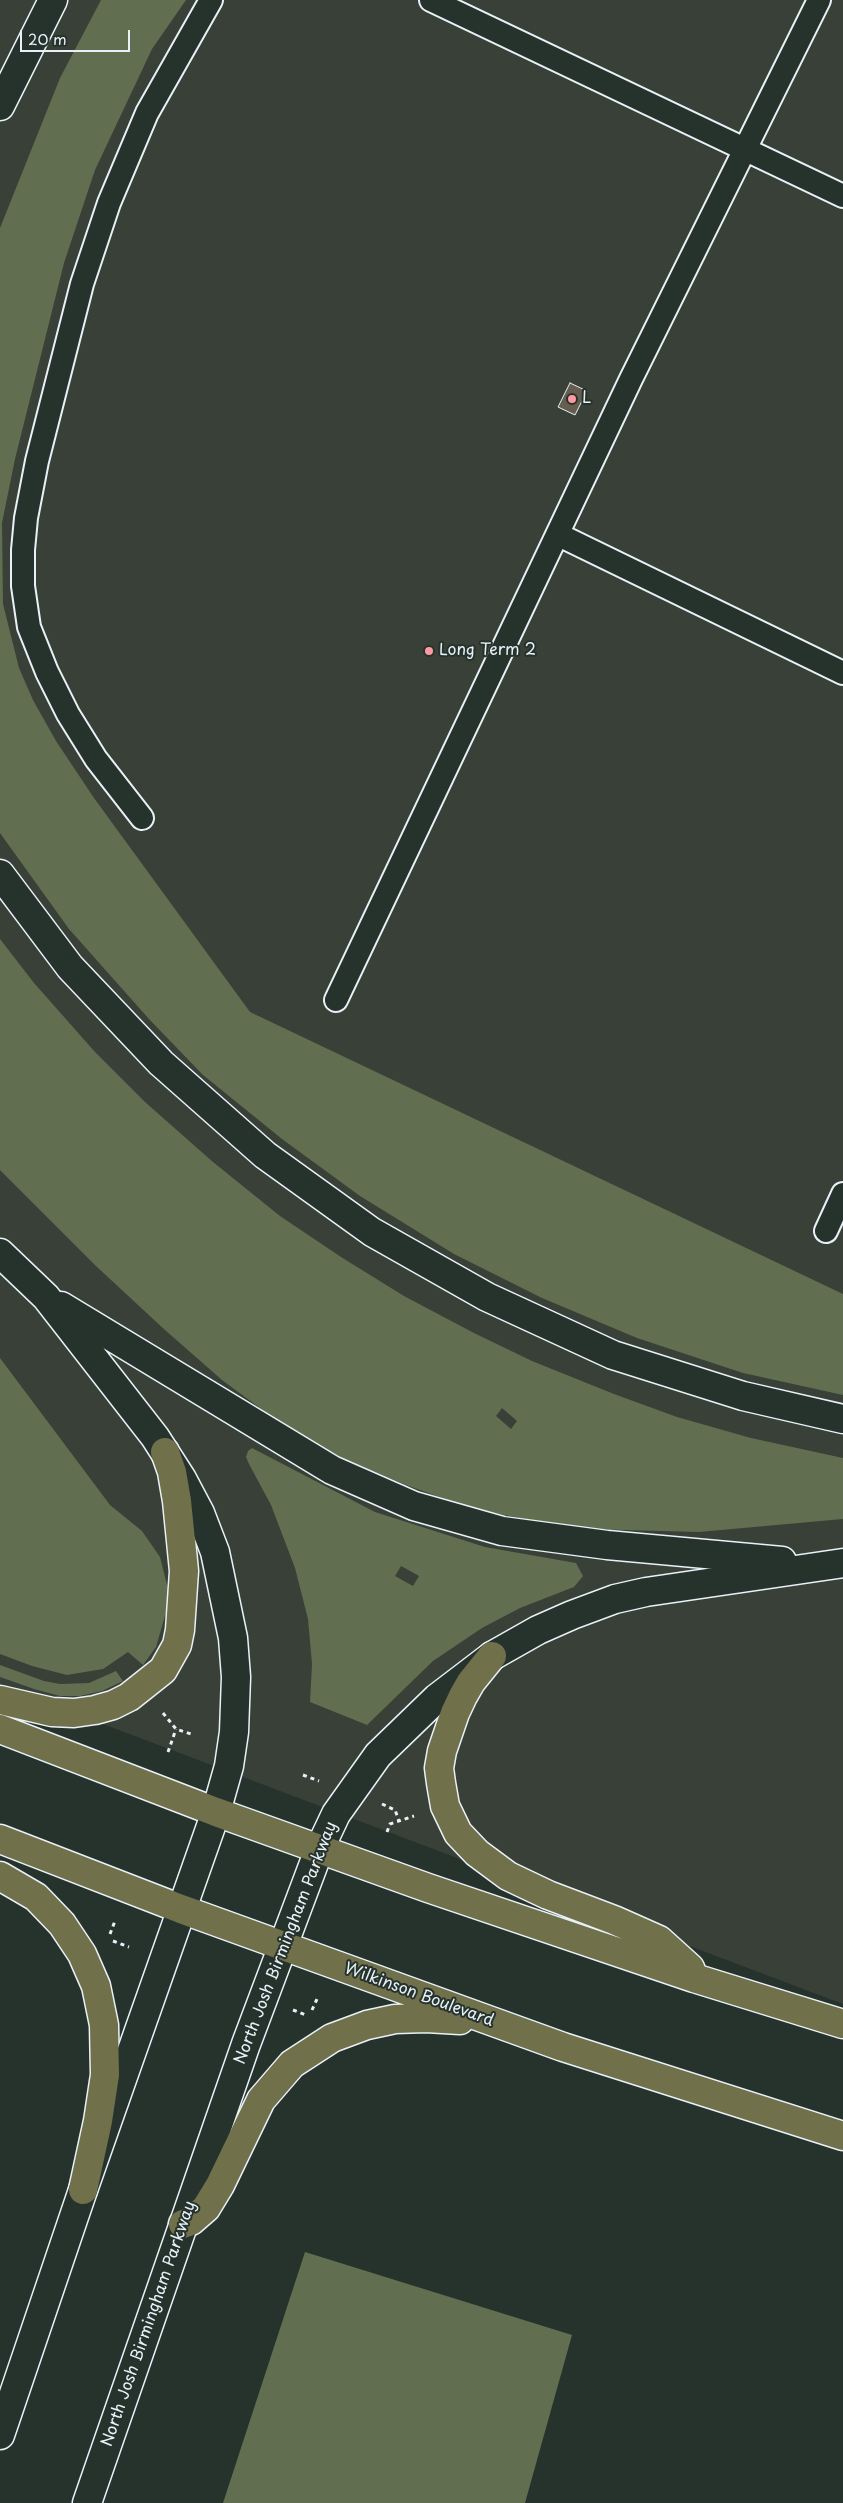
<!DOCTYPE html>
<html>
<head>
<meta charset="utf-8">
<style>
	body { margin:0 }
	#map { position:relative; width:843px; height:2503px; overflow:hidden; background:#26332d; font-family:"Playpen Sans",sans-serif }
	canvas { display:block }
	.scale { position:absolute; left:20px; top:30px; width:110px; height:22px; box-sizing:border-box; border:2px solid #e8f1f8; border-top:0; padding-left:6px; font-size:15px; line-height:18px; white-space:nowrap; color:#e8f1f8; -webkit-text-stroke:4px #26332d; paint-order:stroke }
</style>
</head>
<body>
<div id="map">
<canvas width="843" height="2503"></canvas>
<div class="scale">20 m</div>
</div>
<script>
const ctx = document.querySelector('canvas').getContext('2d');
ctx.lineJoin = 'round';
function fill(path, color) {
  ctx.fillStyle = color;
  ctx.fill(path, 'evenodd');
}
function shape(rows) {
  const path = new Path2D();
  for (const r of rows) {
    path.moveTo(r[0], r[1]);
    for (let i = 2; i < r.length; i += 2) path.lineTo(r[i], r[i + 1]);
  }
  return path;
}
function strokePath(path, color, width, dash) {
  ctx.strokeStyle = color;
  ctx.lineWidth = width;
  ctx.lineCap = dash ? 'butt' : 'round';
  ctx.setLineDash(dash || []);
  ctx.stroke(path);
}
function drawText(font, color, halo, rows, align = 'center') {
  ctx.font = font + ' "Playpen Sans",sans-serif';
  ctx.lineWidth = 4;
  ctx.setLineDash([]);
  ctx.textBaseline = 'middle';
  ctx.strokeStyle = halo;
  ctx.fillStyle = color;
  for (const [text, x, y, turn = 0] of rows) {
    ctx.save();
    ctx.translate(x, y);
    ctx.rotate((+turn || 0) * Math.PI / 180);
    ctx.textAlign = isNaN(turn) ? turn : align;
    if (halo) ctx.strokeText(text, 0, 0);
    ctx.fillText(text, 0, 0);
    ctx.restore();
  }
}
const built = shape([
	[0,0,843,0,843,2004,0,1685]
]);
const green = shape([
	[101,0,186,0,152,49,95,170,64,263,15,459,2,523,3,604,19,668,33,700,56,741,94,798,250,1012,843,1294,843,1395,743,1373,637,1338,542,1298,454,1254,360,1196,282,1139,203,1075,149,1019,69,929,0,833,0,228,60,78],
	[0,939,34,983,95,1052,145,1102,213,1162,280,1216,341,1257,404,1296,474,1333,532,1361,614,1394,677,1417,751,1438,843,1458,843,1519,699,1532,587,1529,525,1519,473,1509,406,1485,344,1459,276,1420,222,1380,165,1330,96,1266,0,1170],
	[502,1408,517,1421,511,1429,496,1416],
	[0,1358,110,1505,142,1531,160,1557,169,1593,167,1609,156,1647,143,1665,128,1652,103,1669,67,1675,32,1666,0,1654],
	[252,1448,375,1512,485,1547,576,1563,583,1576,574,1587,520,1608,482,1628,433,1661,367,1725,310,1702,312,1664,308,1619,295,1568,271,1505,249,1464,246,1457,248,1451],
	[401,1566,419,1576,413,1586,395,1576],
	[0,1665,44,1681,60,1684,89,1683,116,1671,123,1681,102,1691,80,1696,60,1696,34,1689,0,1677],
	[305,2252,572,2335,525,2503,223,2503]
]);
const building = shape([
	[570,383,587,391,575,415,558,407,570,383]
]);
const path = shape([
	[163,1713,176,1729,191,1734],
	[168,1752,176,1729],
	[303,1775,319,1781],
	[382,1804,395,1810,399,1821],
	[387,1832,390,1824,414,1816],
	[110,1934,115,1921],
	[113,1941,129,1947],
	[293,2010,306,2015],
	[312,2010,317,1999]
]);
const lane = shape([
	[431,0,843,196],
	[559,535,843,673],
	[142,818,96,759,68,714,47,672,29,627,23,586,23,550,26,518,37,461,82,284,109,203,147,113,211,0],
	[336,1000,631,379,819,0],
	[826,1231,843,1194]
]);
const secondary = shape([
	[0,106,53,0],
	[0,874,70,967,161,1063,265,1155,372,1232,487,1297,613,1355,743,1396,843,1419],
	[0,1253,46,1297,155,1437,182,1479,200,1513,215,1552,233,1638,236,1677,234,1732,229,1766,216,1812,83,2190,0,2435],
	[61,1306,332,1470,414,1506,502,1531,607,1545,782,1561],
	[87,2503,246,2044,319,1850,336,1814,378,1755,437,1698,492,1656,538,1630,572,1615,615,1599,646,1592,843,1563]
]);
const primary = shape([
	[492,1656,471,1682,463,1696,455,1713,442,1751,439,1768,441,1783,445,1806,458,1833,477,1853,508,1876,548,1895,614,1920,659,1940,690,1968,694,1978],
	[0,1700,52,1712,74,1713,95,1710,113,1705,129,1697,163,1670,177,1645,180,1630,184,1571,177,1501,172,1472,165,1452],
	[0,1729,216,1812,428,1888,694,1978,843,2024],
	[0,1839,181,1909,563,2047,843,2136],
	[0,1876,36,1897,62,1924,82,1954,96,1986,104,2025,105,2075,98,2121,83,2190],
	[183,2224,191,2221,206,2208,220,2185,261,2100,292,2064,332,2038,367,2025,395,2019,426,2018,460,2020]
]);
const markers = [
	[572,399,5,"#ff9aa2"],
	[429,651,5,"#ff9aa2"]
];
const poiNames = [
	["L",582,399],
	["Long Term 2",439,651]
];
const streetNames = [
	["North Josh Birmingham Parkway",286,1943,-69],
	["Wilkinson Boulevard",419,1995,20],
	["North Josh Birmingham Parkway",149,2324,-71]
];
fill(built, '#394037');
fill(green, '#616e50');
fill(building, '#655d4e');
strokePath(building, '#e8f1f8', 1);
strokePath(lane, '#e8f1f8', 26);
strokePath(secondary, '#e8f1f8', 31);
strokePath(primary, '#e8f1f8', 31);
strokePath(path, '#e8f1f8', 3, [4, 4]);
strokePath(lane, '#26332d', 22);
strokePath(secondary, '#26332d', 28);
strokePath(primary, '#70704a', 28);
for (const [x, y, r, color] of markers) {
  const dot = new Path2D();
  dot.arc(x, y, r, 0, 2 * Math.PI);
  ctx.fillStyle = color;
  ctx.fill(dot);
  strokePath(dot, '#26332d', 2);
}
drawText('16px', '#e8f1f8', '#26332d', poiNames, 'left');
drawText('16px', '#e8f1f8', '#26332d', streetNames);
</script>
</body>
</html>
